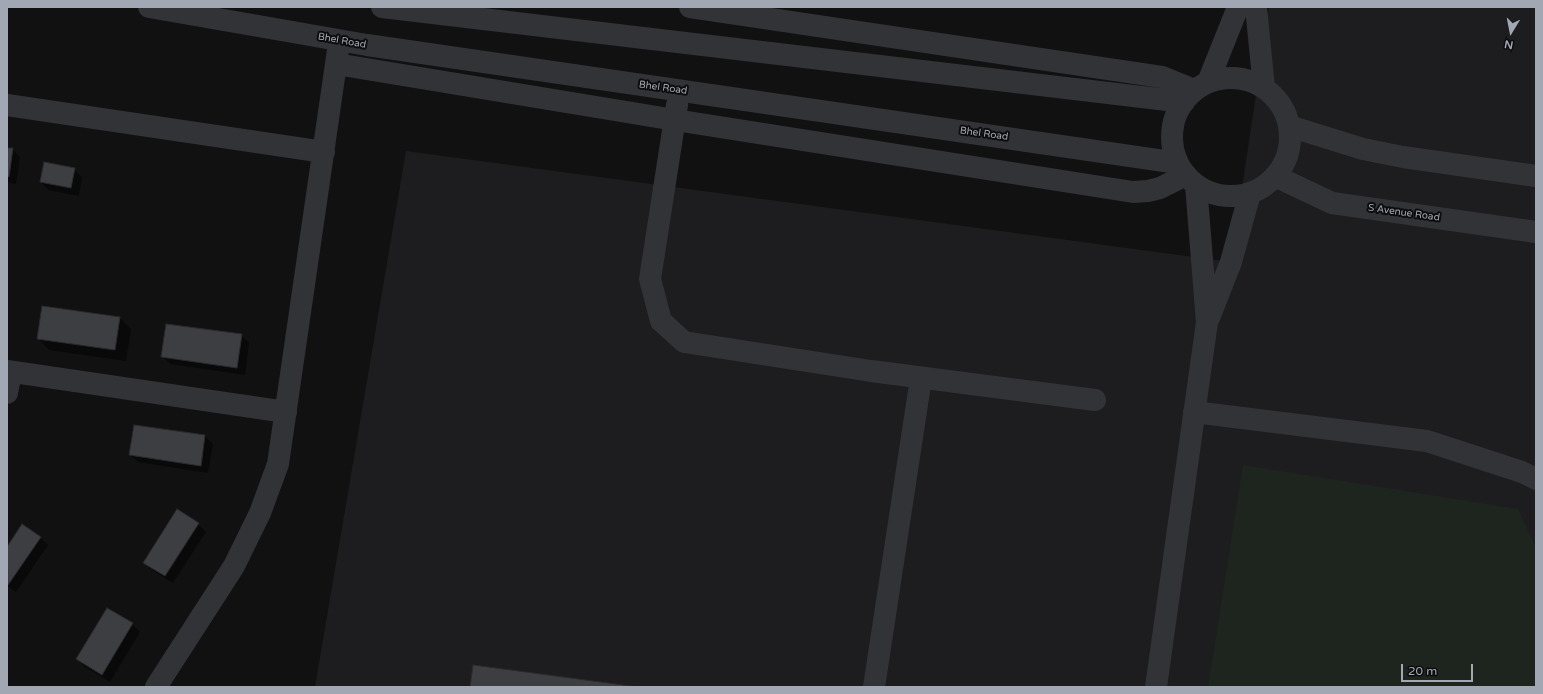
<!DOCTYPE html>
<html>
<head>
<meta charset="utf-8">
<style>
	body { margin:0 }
	#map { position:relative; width:1543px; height:694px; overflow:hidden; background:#111112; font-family:"Varela Round",sans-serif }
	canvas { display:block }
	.frame { position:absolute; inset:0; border:8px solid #a2a8b3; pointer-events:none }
	.north { position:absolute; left:1491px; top:12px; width:40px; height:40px; -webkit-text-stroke:3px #0c0c0d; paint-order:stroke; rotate:190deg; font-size:11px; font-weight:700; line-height:16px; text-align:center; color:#a2a8b3 }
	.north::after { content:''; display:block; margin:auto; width:14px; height:18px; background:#a2a8b3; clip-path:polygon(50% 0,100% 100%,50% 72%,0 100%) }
	.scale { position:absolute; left:1401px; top:664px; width:72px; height:18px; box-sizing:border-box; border:2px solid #a2a8b3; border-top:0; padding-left:5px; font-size:12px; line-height:14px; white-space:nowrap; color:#a2a8b3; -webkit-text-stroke:3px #0c0c0d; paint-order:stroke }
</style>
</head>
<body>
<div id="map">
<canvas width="1543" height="694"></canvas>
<div class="frame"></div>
<div class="north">N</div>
<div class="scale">20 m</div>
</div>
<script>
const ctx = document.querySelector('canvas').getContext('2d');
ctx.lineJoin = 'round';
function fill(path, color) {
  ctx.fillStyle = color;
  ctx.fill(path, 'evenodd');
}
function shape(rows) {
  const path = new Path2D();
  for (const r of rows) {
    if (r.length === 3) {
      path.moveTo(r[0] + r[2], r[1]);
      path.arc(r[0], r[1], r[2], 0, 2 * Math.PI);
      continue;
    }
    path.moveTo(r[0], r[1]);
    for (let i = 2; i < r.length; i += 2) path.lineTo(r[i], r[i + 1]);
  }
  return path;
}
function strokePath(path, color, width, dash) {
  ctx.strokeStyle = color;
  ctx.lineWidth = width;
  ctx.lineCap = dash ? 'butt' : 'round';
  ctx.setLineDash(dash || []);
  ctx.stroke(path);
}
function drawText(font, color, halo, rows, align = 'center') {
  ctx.font = font + ' "Varela Round",sans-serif';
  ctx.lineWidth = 4;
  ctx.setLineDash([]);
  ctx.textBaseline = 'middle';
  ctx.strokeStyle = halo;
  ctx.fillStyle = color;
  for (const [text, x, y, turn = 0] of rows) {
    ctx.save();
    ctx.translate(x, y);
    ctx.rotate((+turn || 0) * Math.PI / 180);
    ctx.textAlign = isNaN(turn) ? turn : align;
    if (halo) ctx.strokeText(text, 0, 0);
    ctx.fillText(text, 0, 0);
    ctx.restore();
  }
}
const built = shape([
	[1269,7,1536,7,1536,687,315,687,406,151,1231,262]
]);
const green = shape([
	[1243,465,1518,509,1536,548,1536,687,1208,687]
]);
const shadow = shape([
	[7,149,12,149,20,157,16,184,7,182],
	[45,163,74,169,82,177,79,196,48,190,41,182],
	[120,318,131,329,126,361,49,350,38,338],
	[241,335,249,343,245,375,170,364,162,356],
	[135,426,205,436,213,444,208,473,138,462,130,455],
	[198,524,206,532,173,583,152,570,144,563],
	[22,526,40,538,48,545,16,592,7,586,7,549],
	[132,624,140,632,110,682,85,667,77,659]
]);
const building = shape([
	[7,148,13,148,9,177,7,176,7,148],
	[44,162,75,168,71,188,40,182,44,162],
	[42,306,120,317,115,350,37,339,42,306],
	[166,324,242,334,237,368,161,357,166,324],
	[134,425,205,435,201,466,129,455,134,425],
	[177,509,199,523,165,576,143,563,177,509],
	[22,524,41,537,8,585,7,547,22,524],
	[107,608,133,623,102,675,76,659,107,608],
	[473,665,638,687,470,687,473,665]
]);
const minor = shape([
	[149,7,367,45,1178,163],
	[382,7,1184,102],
	[690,7,1162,77,1194,90],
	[1256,7,1264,88],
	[336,64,675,120,1133,192,1148,191,1160,188,1186,175],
	[1231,137,59],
	[1208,82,1238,7],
	[7,105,324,152],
	[677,105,650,279,661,321,684,342,871,371,1095,400],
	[1289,126,1363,149,1403,157,1536,176],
	[1277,177,1332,203,1536,232],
	[1209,318,1231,262,1250,193],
	[7,371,286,412],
	[7,393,11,372],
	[1194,412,1427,441,1522,472,1536,479],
	[156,687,234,566,260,513,278,464,338,50],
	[874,687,921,378],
	[1156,687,1207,322,1196,185]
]);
const streetNames = [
	["Bhel Road",342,41,10],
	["Bhel Road",663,88,8],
	["Bhel Road",984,134,8],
	["S Avenue Road",1404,213,8]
];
fill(built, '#1d1d1f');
fill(green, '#1d251e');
fill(shadow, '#0007');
fill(building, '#3d3e42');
strokePath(building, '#2b2b2e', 1);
strokePath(minor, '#323337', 22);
drawText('10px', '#a2a8b3', '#0c0c0d', streetNames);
</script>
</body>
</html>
